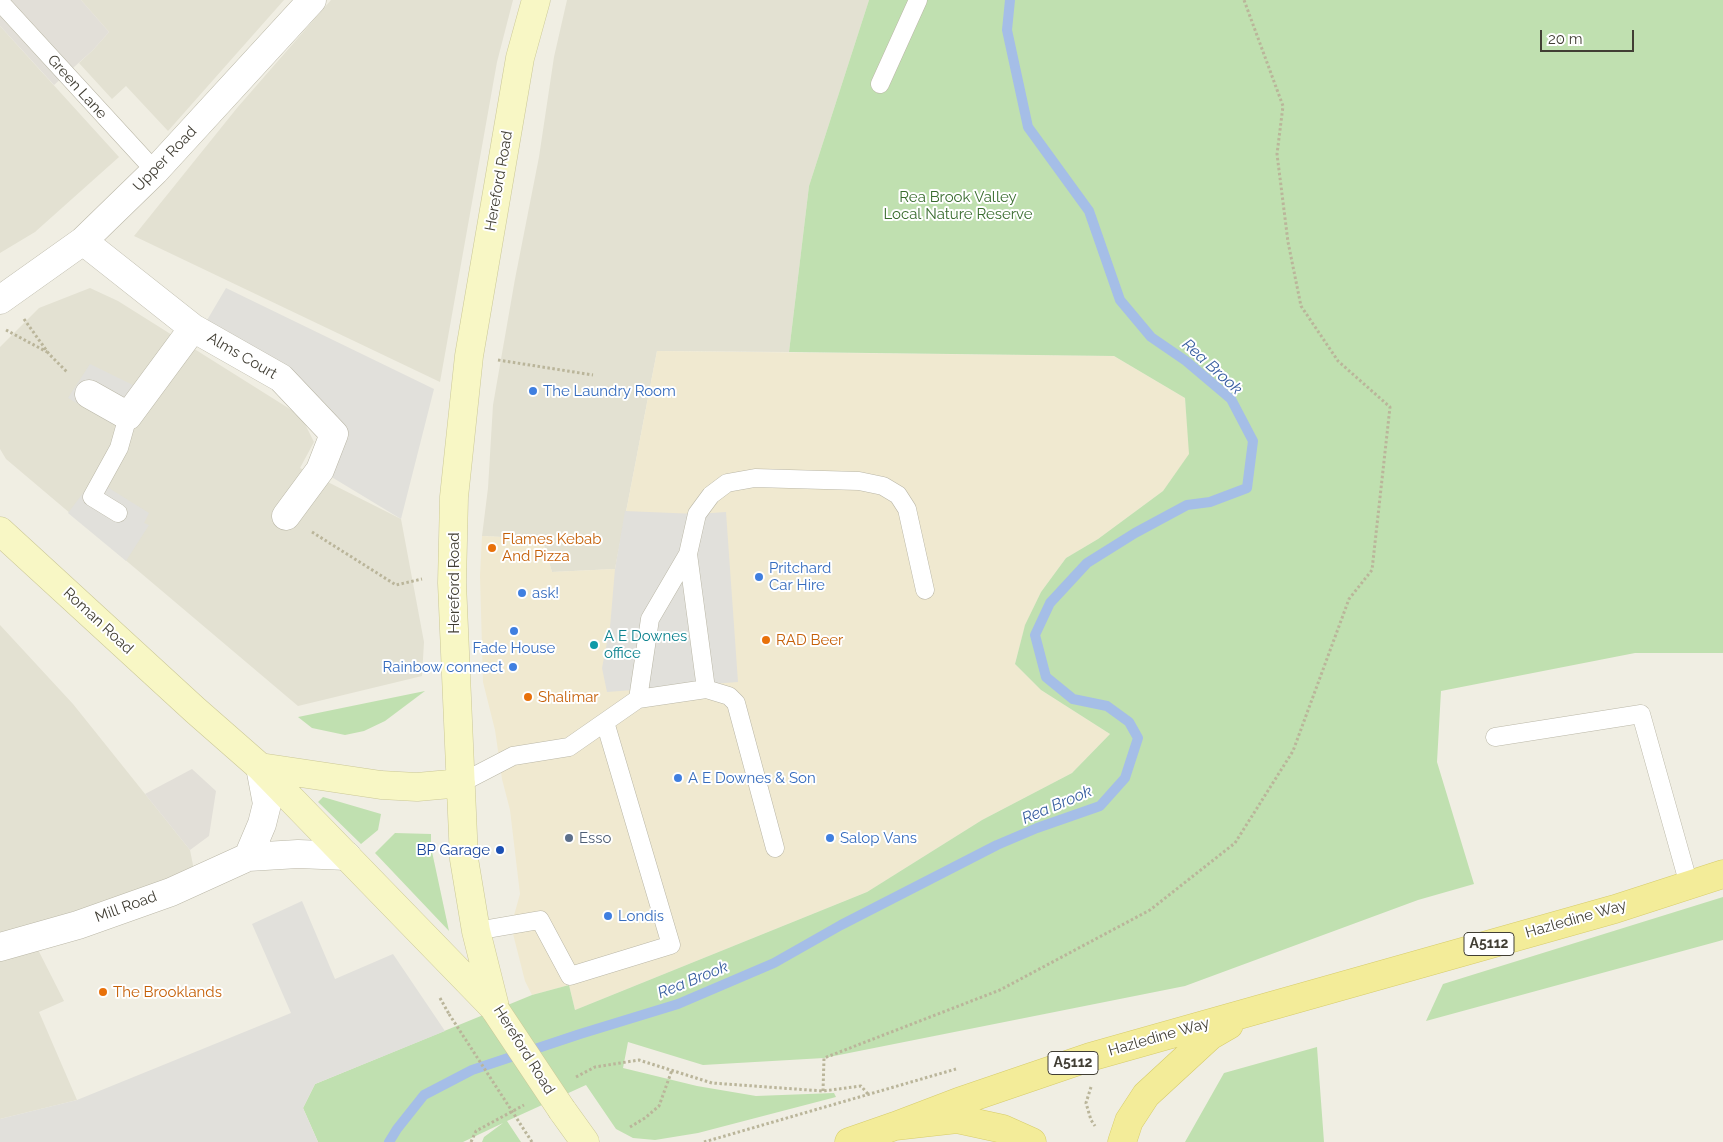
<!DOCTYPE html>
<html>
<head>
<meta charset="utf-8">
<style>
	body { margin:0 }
	#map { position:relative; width:1723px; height:1142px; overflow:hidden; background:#f0eee3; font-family:Raleway,sans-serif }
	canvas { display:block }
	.scale { position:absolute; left:1540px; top:30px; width:94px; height:22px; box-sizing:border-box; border:2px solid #413e34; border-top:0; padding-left:6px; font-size:15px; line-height:18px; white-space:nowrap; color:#413e34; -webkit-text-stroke:4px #fff; paint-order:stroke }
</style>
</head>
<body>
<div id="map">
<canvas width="1723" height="1142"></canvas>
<div class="scale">20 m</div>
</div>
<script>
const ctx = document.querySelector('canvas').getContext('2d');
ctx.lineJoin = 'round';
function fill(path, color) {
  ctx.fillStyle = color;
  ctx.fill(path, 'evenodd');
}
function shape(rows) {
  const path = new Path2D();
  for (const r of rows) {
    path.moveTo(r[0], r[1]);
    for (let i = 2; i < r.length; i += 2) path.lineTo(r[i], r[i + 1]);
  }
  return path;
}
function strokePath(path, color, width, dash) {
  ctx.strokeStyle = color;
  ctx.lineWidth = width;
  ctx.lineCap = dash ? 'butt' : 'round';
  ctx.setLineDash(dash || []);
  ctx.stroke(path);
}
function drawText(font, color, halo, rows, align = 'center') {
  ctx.font = font + ' Raleway,sans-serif';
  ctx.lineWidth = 4;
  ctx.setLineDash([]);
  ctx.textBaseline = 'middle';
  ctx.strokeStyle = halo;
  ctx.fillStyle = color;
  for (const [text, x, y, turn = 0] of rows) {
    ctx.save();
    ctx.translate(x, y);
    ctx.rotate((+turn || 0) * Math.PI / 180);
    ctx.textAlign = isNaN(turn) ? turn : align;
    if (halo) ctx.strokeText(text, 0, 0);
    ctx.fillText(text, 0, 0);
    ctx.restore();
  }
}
const residential = shape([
	[81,0,284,0,168,131,126,86,112,99,79,63,93,50,109,32],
	[331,0,513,0,497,62,440,382,134,236,237,108],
	[567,0,869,0,809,186,789,352,657,351,615,569,552,572,542,539,482,536,488,488,493,405,515,279,539,157,554,57],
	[0,26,119,157,35,232,0,253],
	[90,288,118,301,301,416,314,442,300,468,401,519,424,642,422,676,298,706,6,459,0,449,0,347,39,308],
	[0,625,73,704,190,850,194,870,92,910,26,926,64,1001,39,1012,77,1100,0,1119]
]);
const commercial = shape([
	[657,351,1114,356,1185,398,1190,454,1163,491,1098,539,1066,558,1041,592,1025,626,1015,664,1041,690,1110,734,1072,773,982,820,867,892,575,1010,569,985,532,995,525,981,511,926,520,894,510,810,502,779,495,730,483,682,480,576,482,536,542,539,552,572,615,569]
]);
const industrial = shape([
	[0,0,81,0,109,32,93,50,54,85,0,26],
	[192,769,216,791,209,836,190,850,145,794]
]);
const green = shape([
	[869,0,1723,0,1723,653,1635,653,1441,691,1437,762,1474,884,1418,900,1185,986,824,1058,703,1065,628,1042,623,1068,697,1086,756,1096,834,1093,836,1097,698,1133,655,1140,633,1138,616,1129,586,1085,507,1121,521,1142,482,1142,484,1137,503,1123,463,1142,318,1142,303,1108,315,1084,532,995,569,985,575,1010,867,892,982,820,1072,773,1110,734,1041,690,1015,664,1025,625,1041,592,1066,558,1098,539,1163,491,1189,454,1185,398,1114,356,789,352,809,186],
	[425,691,385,721,364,731,345,735,312,728,298,717],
	[323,797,381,814,378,830,361,844,318,802],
	[395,833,431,834,431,847,449,931,375,853],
	[1723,897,1723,940,1426,1021,1443,984],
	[1317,1047,1324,1142,1185,1142,1224,1073]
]);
const parking = shape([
	[226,288,434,389,401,519,320,470,334,433,203,327],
	[90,364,137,387,112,424,68,398],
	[95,477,112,490,149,513,144,523,149,525,126,561,68,513],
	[625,511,697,514,726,512,738,682,607,692,602,668,610,627,615,569],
	[302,901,335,979,393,954,445,1031,315,1084,303,1108,318,1142,0,1142,0,1119,77,1100,291,1013,252,924]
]);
const stream = shape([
	[389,1142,397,1129,424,1095,472,1070,580,1034,678,1004,774,963,841,925,997,845,1037,828,1100,806,1125,778,1138,738,1129,722,1107,706,1073,699,1046,677,1035,635,1050,603,1087,563,1135,533,1187,505,1210,502,1247,488,1253,441,1231,399,1186,361,1151,337,1120,300,1089,211,1028,127,1007,30,1010,0]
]);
const path = shape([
	[24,319,49,354,68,373],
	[6,330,47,352],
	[498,360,593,375],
	[312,532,396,585,422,579],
	[440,998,449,1014],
	[576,1077,595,1067,639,1060,712,1083,823,1091,861,1086,868,1094],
	[1091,1087,1086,1103,1091,1120,1095,1126],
	[823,1091,824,1058,1000,990,1150,910,1235,843,1293,751,1349,599,1372,570,1390,407,1338,361,1301,306,1288,242,1277,154,1283,106,1244,0],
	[630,1127,645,1118,659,1106,672,1070],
	[471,1142,476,1131,524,1105],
	[704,1142,956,1069]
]);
const lane = shape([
	[0,2,155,171],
	[880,84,918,0],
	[118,513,92,497,119,448,128,416],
	[706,689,729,696,736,703,775,848],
	[638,699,706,689,688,554],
	[1495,737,1641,714,1689,885],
	[461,783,513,756,569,747,638,699,650,619,688,554,697,514,711,495,727,483,755,478,859,481,883,486,898,495,907,509,925,590],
	[476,931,540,920,570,976,671,945,605,722]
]);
const street = shape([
	[83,241,193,328,281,378,334,434,320,470,286,516],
	[0,300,83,241,155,171,312,0],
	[89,394,128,416,193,328],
	[248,857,262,824,267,804,260,767],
	[0,947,78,925,171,892,248,857,298,854,347,856]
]);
const secondary = shape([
	[0,531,195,710,260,767,494,1008],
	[260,767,381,785,417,787,461,783],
	[496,1011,476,931,464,859,452,583,454,497,469,356,520,58,536,0],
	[562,1110,585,1142]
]);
const primary = shape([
	[895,1126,958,1102,1090,1057,1615,909,1723,874],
	[849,1142,895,1126,957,1119,1003,1129,1032,1142],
	[1122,1142,1129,1121,1146,1095,1210,1036,1229,1025]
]);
const pathBridge = shape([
	[449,1014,532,1142]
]);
const secondaryBridge = shape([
	[496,1011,562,1110]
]);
const markers = [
	[533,391,5,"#3f7fe0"],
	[492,548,5,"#e8710a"],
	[759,577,5,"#3f7fe0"],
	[522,593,5,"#3f7fe0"],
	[514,631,5,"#3f7fe0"],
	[766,640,5,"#e8710a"],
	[594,645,5,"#0f9aa8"],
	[513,667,5,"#3f7fe0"],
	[528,697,5,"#e8710a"],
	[678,778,5,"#3f7fe0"],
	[569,838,5,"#5c6f8a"],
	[830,838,5,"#3f7fe0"],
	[500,850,5,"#1a4fb4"],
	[608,916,5,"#3f7fe0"],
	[103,992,5,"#e8710a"]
];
const shields = [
	[1489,944,50],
	[1073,1063,50]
];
const shieldNames = [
	["A5112",1489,944],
	["A5112",1073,1063]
];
const streetNames = [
	["Green Lane",77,87,48],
	["Upper Road",165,159,-46],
	["Hereford Road",499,181,-80],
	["Alms Court",242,356,30],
	["Hereford Road",454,583,-90],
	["Roman Road",98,621,43],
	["Mill Road",126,907,-20],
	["Hazledine Way",1576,919,-16],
	["Hazledine Way",1159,1037,-16],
	["Hereford Road",524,1050,58]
];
const parkNames = [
	["Rea Brook Valley",958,197],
	["Local Nature Reserve",958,214]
];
const shopNames = [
	["The Laundry Room",543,391],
	["Pritchard",769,568],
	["Car Hire",769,585],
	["ask!",532,593],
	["Fade House",514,648,"center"],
	["Rainbow connect",503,667,"right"],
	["A E Downes & Son",688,778],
	["Salop Vans",840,838],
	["Londis",618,916]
];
const foodNames = [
	["Flames Kebab",502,539],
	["And Pizza",502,556],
	["RAD Beer",776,640],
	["Shalimar",538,697],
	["The Brooklands",113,992]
];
const cultureNames = [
	["A E Downes",604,636],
	["office",604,653]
];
const serviceNames = [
	["Esso",579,838]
];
const transitNames = [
	["BP Garage",490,850]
];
const waterNames = [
	["Rea Brook",1212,367,42],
	["Rea Brook",1057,805,-23],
	["Rea Brook",693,980,-22]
];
fill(residential, '#e3e1d2');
fill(commercial, '#f0e9d0');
fill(industrial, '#e2dfd8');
fill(green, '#c0e0b0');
fill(parking, '#e1e0db');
strokePath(stream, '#a5bee7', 10);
strokePath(lane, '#bab7a7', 19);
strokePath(street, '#bab7a7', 29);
strokePath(secondary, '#cbc897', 29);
strokePath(primary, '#d6cc6b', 29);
strokePath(path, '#bab59a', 3, [2.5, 2.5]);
strokePath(lane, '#fff', 18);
strokePath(street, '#fff', 28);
strokePath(secondary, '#f8f7c5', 28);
strokePath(primary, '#f3ec99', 28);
strokePath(secondaryBridge, '#cbc897', 29, []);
strokePath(pathBridge, '#bab59a', 3, [2.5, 2.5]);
strokePath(secondaryBridge, '#f8f7c5', 28);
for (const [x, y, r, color] of markers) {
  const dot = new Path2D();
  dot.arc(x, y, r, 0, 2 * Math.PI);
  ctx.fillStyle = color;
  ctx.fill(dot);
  strokePath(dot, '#fff', 2);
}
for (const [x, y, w] of shields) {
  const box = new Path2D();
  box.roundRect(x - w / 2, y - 11.5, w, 23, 4);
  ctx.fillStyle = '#fff';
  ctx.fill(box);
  strokePath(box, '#413e34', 1);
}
drawText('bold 14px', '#413e34', null, shieldNames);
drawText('15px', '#413e34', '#fff', streetNames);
drawText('15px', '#396c2e', '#fff', parkNames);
drawText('15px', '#366cbe', '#fff', shopNames, 'left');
drawText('15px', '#c56008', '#fff', foodNames, 'left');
drawText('15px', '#0d838f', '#fff', cultureNames, 'left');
drawText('15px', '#4e5e75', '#fff', serviceNames, 'left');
drawText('15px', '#164399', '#fff', transitNames, 'right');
drawText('italic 16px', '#395fa1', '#fff', waterNames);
</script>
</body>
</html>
